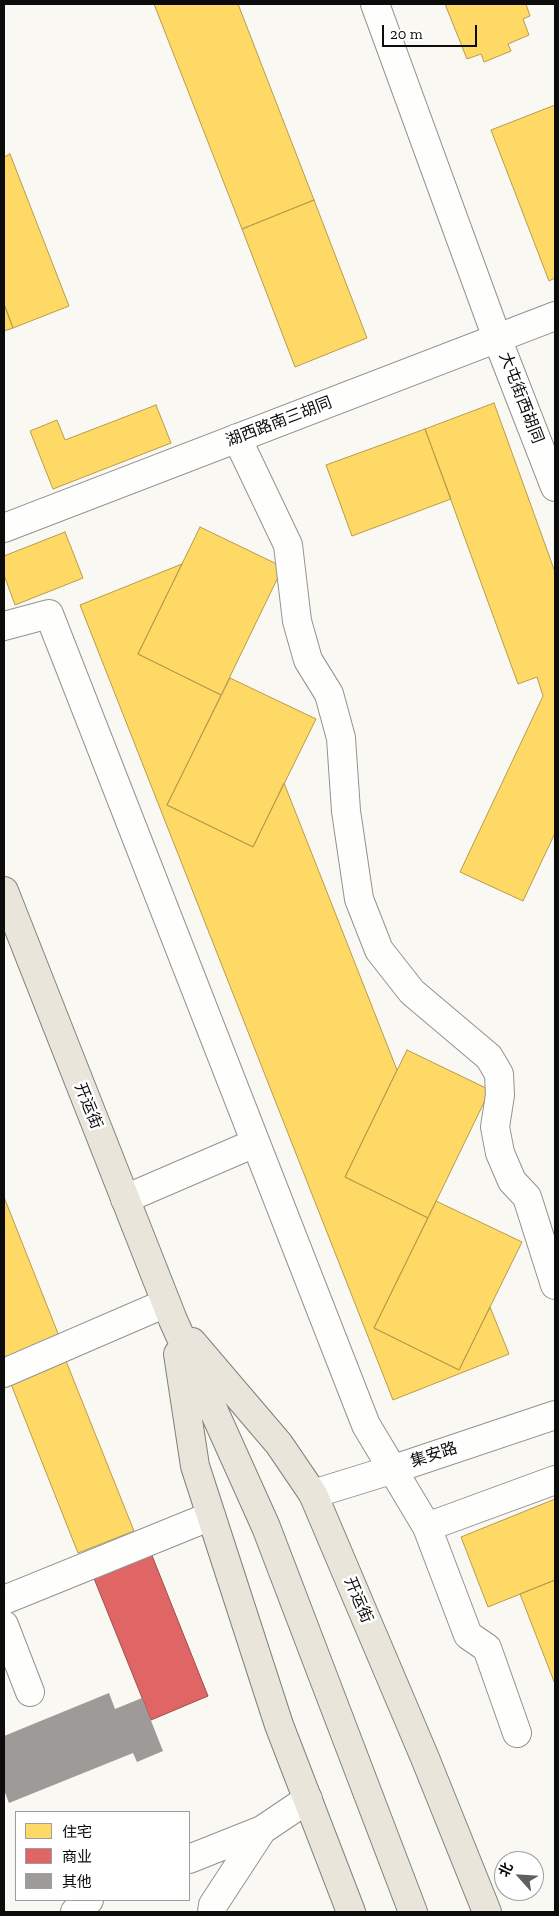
<!DOCTYPE html>
<html>
<head>
<meta charset="utf-8">
<style>
	body { margin:0 }
	#map { position:relative; width:559px; height:1916px; overflow:hidden; background:#faf8f2; font-family:"Zilla Slab","Noto Sans SC",serif }
	canvas { display:block }
	.frame { position:absolute; inset:0; border:5px solid #0c0c0c; pointer-events:none }
	.legend { position:absolute; left:15px; top:1811px; width:175px; height:90px; box-sizing:border-box; background:#fff; border:1px solid #9e9e9e; margin:0; padding:6px 9px; list-style:none; font-size:15px; color:#0c0c0c }
	.legend li { display:flex; align-items:center; gap:10px; height:25px }
	.legend b { width:25px; border:1px solid #9e9e9e }
	.north { position:absolute; left:494px; top:1851px; width:50px; height:50px; box-sizing:border-box; background:#fff; border:1px solid #9e9e9e; border-radius:50%; rotate:296deg; font-size:14px; font-weight:700; line-height:20px; text-align:center; color:#0c0c0c }
	.north::after { content:''; display:block; margin:auto; width:18px; height:22px; background:#5f5f5c; clip-path:polygon(50% 0,100% 100%,50% 72%,0 100%) }
	.scale { position:absolute; left:382px; top:25px; width:95px; height:22px; box-sizing:border-box; border:2px solid #0c0c0c; border-top:0; padding-left:6px; font-size:15px; line-height:18px; white-space:nowrap; color:#0c0c0c; -webkit-text-stroke:4px #fff; paint-order:stroke }
</style>
</head>
<body>
<div id="map">
<canvas width="559" height="1916"></canvas>
<div class="frame"></div>
<ul class="legend">
<li><b style="height:14px;background:#ffd966"></b>住宅</li>
<li><b style="height:14px;background:#e06666"></b>商业</li>
<li><b style="height:14px;background:#9d9a97"></b>其他</li>
</ul>
<div class="north">北</div>
<div class="scale">20 m</div>
</div>
<script>
const ctx = document.querySelector('canvas').getContext('2d');
ctx.lineJoin = 'round';
function fill(path, color) {
  ctx.fillStyle = color;
  ctx.fill(path, 'evenodd');
}
function shape(rows) {
  const path = new Path2D();
  for (const r of rows) {
    path.moveTo(r[0], r[1]);
    for (let i = 2; i < r.length; i += 2) path.lineTo(r[i], r[i + 1]);
  }
  return path;
}
function strokePath(path, color, width, dash) {
  ctx.strokeStyle = color;
  ctx.lineWidth = width;
  ctx.lineCap = dash ? 'butt' : 'round';
  ctx.setLineDash(dash || []);
  ctx.stroke(path);
}
function drawText(font, color, halo, rows, align = 'center') {
  ctx.font = font + ' "Zilla Slab","Noto Sans SC",serif';
  ctx.lineWidth = 5;
  ctx.setLineDash([]);
  ctx.textBaseline = 'middle';
  ctx.strokeStyle = halo;
  ctx.fillStyle = color;
  for (const [text, x, y, turn = 0] of rows) {
    ctx.save();
    ctx.translate(x, y);
    ctx.rotate((+turn || 0) * Math.PI / 180);
    ctx.textAlign = isNaN(turn) ? turn : align;
    if (halo) ctx.strokeText(text, 0, 0);
    ctx.fillText(text, 0, 0);
    ctx.restore();
  }
}
const homes = shape([
	[154,4,238,4,314,200,242,229,154,4],
	[445,4,526,4,530,16,523,19,529,35,508,44,511,51,484,62,481,54,467,59,445,4],
	[555,105,555,278,549,281,491,130,555,105],
	[10,154,69,306,13,328,4,304,4,157,10,154],
	[314,200,367,338,295,367,242,229,314,200],
	[4,304,13,328,4,331,4,304],
	[494,403,555,572,555,833,523,901,460,872,543,696,537,677,518,684,425,429,494,403],
	[156,405,171,443,53,489,30,431,57,420,65,440,156,405],
	[425,429,451,499,352,536,326,465,425,429],
	[200,527,283,567,221,695,138,654,200,527],
	[65,532,83,578,15,605,4,575,4,556,65,532],
	[182,564,138,654,221,695,167,805,253,847,284,783,397,1070,345,1177,428,1218,374,1328,459,1370,490,1307,509,1354,393,1400,80,605,182,564],
	[230,678,316,719,253,847,167,805,230,678],
	[407,1050,490,1090,428,1218,345,1177,407,1050],
	[4,1197,59,1336,4,1358,4,1197],
	[436,1201,522,1242,459,1370,374,1328,436,1201],
	[66,1361,134,1531,78,1553,11,1384,66,1361],
	[555,1499,555,1580,488,1607,461,1537,555,1499],
	[555,1580,555,1684,520,1594,555,1580]
]);
const shops = shape([
	[151,1553,208,1696,151,1720,93,1576,151,1553]
]);
const building = shape([
	[109,1693,115,1709,142,1698,163,1751,137,1762,133,1753,9,1803,4,1790,4,1736]
]);
const minor = shape([
	[375,4,497,338,555,487],
	[237,438,288,545,297,621,308,660,329,694,341,738,346,811,359,899,379,950,412,992,489,1057,499,1074,500,1095,495,1127,500,1153,512,1181,527,1197,555,1285],
	[4,528,555,316],
	[4,626,49,614,366,1425,427,1527,468,1635,487,1648,517,1733],
	[125,1199,255,1143],
	[4,1373,166,1303],
	[313,1494,394,1469,555,1415],
	[427,1527,555,1480],
	[4,1600,211,1516],
	[4,1625,30,1692],
	[189,1859,262,1830,308,1799],
	[75,1912,89,1900],
	[212,1912,213,1905,262,1830]
]);
const major = shape([
	[4,891,173,1320,266,1527,413,1912],
	[192,1342,279,1444,313,1494,425,1758,487,1912],
	[178,1354,195,1466,279,1725,351,1912]
]);
const streetNames = [
	["大屯街西胡同",521,398,69],
	["湖西路南三胡同",279,422,-21],
	["开运街",88,1106,68],
	["集安路",434,1455,-18],
	["开运街",358,1600,67]
];
fill(homes, '#ffd966');
strokePath(homes, '#b69c4b', 1);
fill(shops, '#e06666');
strokePath(shops, '#a04b4b', 1);
fill(building, '#9d9a97');
strokePath(minor, '#939290', 30);
strokePath(major, '#80807d', 30);
strokePath(minor, '#fefefd', 28);
strokePath(major, '#eae5da', 28);
drawText('16px', '#0c0c0c', '#fff', streetNames);
</script>
</body>
</html>
